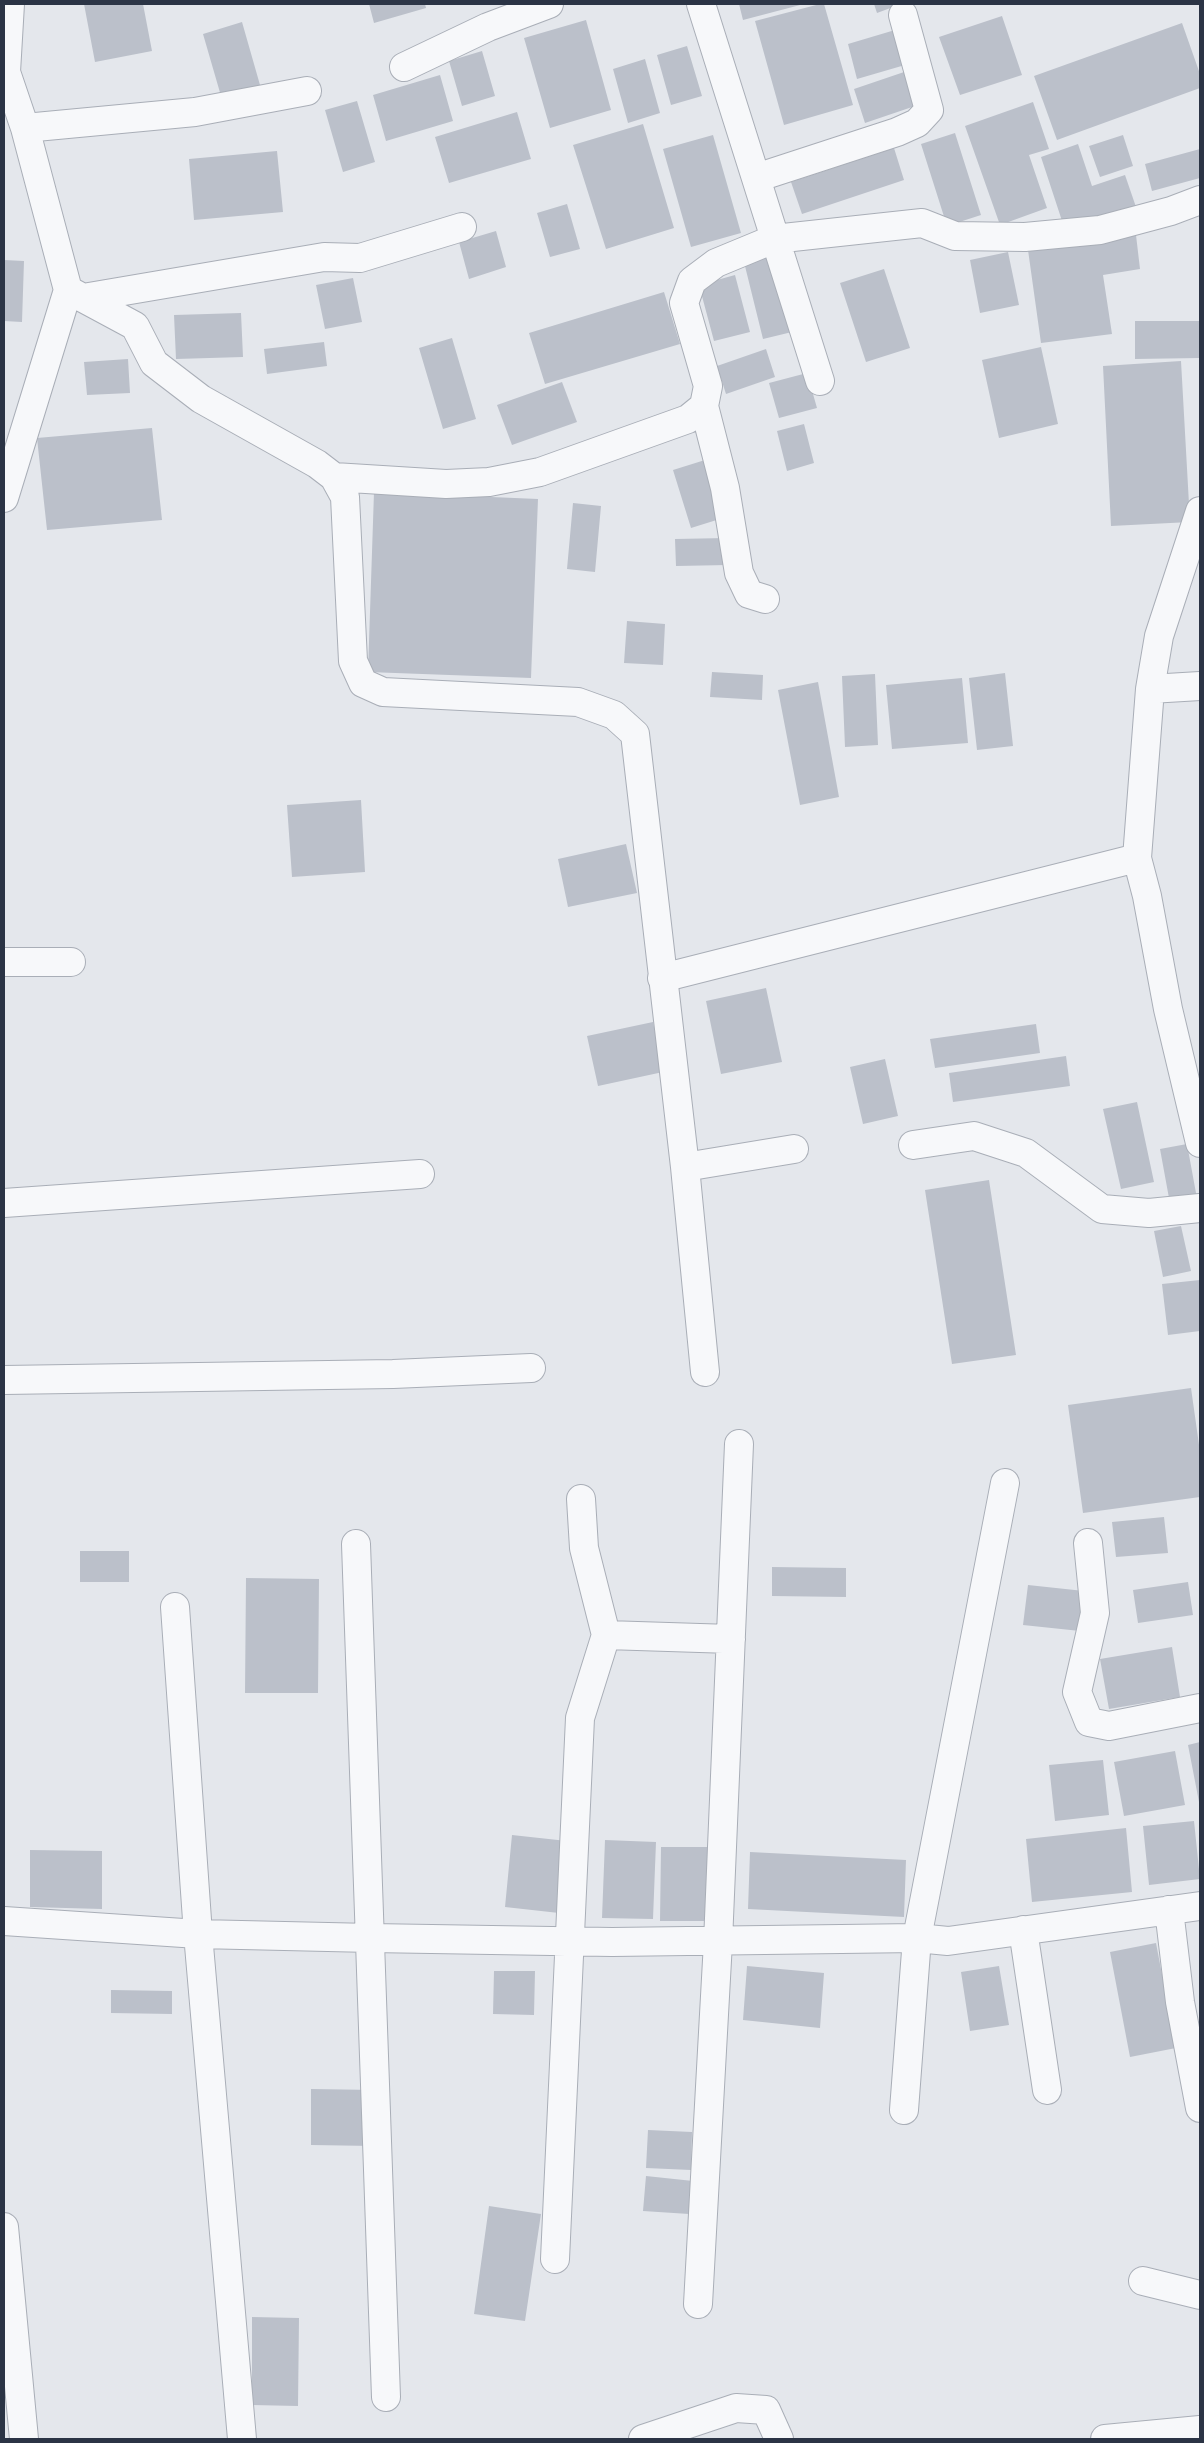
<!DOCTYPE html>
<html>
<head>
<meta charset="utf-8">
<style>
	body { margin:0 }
	#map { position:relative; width:1204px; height:2443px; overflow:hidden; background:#e4e7ec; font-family:Cabin,sans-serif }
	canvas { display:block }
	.frame { position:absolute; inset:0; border:5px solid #2b3445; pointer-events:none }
</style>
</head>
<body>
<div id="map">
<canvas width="1204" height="2443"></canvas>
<div class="frame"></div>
</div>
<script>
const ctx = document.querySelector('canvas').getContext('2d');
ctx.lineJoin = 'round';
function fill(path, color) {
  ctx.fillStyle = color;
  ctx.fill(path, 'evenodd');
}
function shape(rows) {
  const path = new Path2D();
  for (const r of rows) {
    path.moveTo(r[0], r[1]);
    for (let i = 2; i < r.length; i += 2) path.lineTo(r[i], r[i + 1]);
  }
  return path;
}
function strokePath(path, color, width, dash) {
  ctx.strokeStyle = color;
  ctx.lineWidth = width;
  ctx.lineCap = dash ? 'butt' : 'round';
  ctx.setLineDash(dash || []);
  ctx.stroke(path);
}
const building = shape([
	[84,4,143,4,152,51,95,62],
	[369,4,425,4,426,8,374,23],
	[739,4,804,4,743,20],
	[820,4,824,4,853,105,784,125,755,21],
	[874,4,901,4,877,13],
	[1002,16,1022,75,960,95,939,37],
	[586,20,611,110,550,128,524,38],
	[242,22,260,85,221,96,203,34],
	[1182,23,1200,74,1200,88,1057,140,1034,76],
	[895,30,905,65,857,79,848,44],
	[687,46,702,96,671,105,657,55],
	[482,51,495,96,462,106,449,61],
	[645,59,660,113,628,123,613,69],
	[907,71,918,105,865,123,854,89],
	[440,75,453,121,386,141,373,95],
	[357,101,375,162,343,172,325,110],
	[1033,102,1049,149,1029,155,1047,208,1000,225,965,126],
	[517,112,531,159,449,183,435,137],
	[643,124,674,228,606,249,573,145],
	[955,133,981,215,947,226,921,144],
	[713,135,741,233,691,247,663,149],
	[1123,135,1133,166,1100,177,1089,146],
	[1078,144,1092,186,1125,175,1136,207,1065,230,1041,157],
	[894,148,904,180,802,214,791,182],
	[1200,149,1200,178,1152,191,1145,164],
	[277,151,283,212,194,220,189,159],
	[567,204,580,249,550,257,537,213],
	[496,231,506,267,469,279,459,242],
	[1136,235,1140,269,1103,275,1112,334,1041,343,1028,250],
	[771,251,792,332,763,339,743,258],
	[1008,252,1019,305,980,313,970,260],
	[4,260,24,261,22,322,4,321],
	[884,269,910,348,866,362,840,283],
	[735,275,750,332,714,341,699,285],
	[353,278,362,322,325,329,316,285],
	[664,292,680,344,545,384,529,333],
	[241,313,243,357,176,359,174,315],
	[1135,321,1200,321,1200,358,1135,359],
	[452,338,476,419,443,429,419,348],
	[324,342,327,366,267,374,264,349],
	[1041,347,1058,424,999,438,982,360],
	[766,349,775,377,726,394,717,366],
	[128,359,130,393,87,395,84,362],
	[1181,361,1190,522,1111,526,1103,366],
	[807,373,817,408,779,418,769,383],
	[562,382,577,422,512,445,497,405],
	[804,424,814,463,787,471,777,431],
	[152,428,162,520,47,530,37,438],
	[705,460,723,518,691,528,673,470],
	[374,492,538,499,531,678,368,672],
	[573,503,601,506,595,572,567,569],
	[727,538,728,565,676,566,675,539],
	[627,621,665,624,663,665,624,663],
	[712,672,763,675,762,700,710,697],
	[1005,673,1013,746,977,750,969,678],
	[875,674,878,745,845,747,842,676],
	[962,678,968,743,892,749,886,685],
	[818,682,839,797,800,805,778,690],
	[361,800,365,872,292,877,287,805],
	[626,844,637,893,568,907,558,859],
	[766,988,782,1062,721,1074,706,1001],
	[653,1022,663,1072,598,1086,587,1036],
	[1036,1024,1040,1053,935,1068,930,1039],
	[1066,1056,1070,1086,953,1102,949,1073],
	[885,1059,898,1116,863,1124,850,1067],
	[1137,1102,1154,1182,1121,1189,1103,1109],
	[1187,1144,1198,1204,1171,1209,1160,1149],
	[989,1180,1016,1355,952,1364,925,1190],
	[1181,1226,1191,1271,1163,1277,1154,1231],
	[1200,1280,1200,1331,1168,1335,1162,1284],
	[1191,1388,1200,1452,1200,1497,1083,1513,1068,1405],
	[1164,1517,1168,1553,1116,1557,1112,1522],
	[80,1551,129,1551,129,1582,80,1582],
	[772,1567,846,1568,846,1597,772,1596],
	[246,1578,319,1579,318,1693,245,1693],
	[1188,1582,1193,1615,1138,1623,1133,1590],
	[1028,1585,1084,1591,1080,1631,1023,1625],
	[1172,1647,1180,1697,1109,1709,1100,1659],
	[1200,1742,1200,1802,1199,1802,1188,1745],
	[1175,1751,1185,1805,1124,1816,1114,1762],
	[1103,1760,1109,1815,1055,1821,1049,1765],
	[1194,1821,1200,1879,1149,1885,1143,1826],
	[1126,1828,1132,1892,1032,1902,1026,1839],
	[512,1835,567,1841,559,1913,505,1907],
	[605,1840,656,1842,653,1919,602,1918],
	[661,1847,716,1847,715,1921,660,1921],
	[30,1850,102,1851,102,1909,30,1907],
	[750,1852,906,1860,904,1917,748,1909],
	[1156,1943,1176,2048,1130,2057,1110,1952],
	[747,1966,824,1973,820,2028,743,2020],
	[999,1966,1009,2025,970,2031,961,1972],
	[494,1971,535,1971,534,2015,493,2014],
	[111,1990,172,1991,172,2014,111,2013],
	[311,2089,375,2090,374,2146,311,2145],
	[648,2130,692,2132,691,2170,646,2168],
	[646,2176,693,2181,689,2214,643,2211],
	[489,2206,541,2214,525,2321,474,2314],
	[252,2317,299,2318,298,2406,252,2405]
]);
const minor = shape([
	[701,4,820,381],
	[404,67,488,27,549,4],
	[25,128,195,112,307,91],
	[756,178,897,132,917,123,929,110,903,15],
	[68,290,135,326,154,363,201,399,317,464,334,477,345,497,353,661,363,683,383,692,578,702,614,715,635,734,685,1167,705,1372],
	[83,298,324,257,360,258,462,227],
	[704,406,725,488,739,573,749,594,765,599],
	[334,477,446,484,489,482,540,472,688,419,704,406,708,386,684,303,692,281,716,263,774,239,922,223,955,236,1025,237,1100,230,1171,211,1200,200],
	[4,498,68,290,25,128,6,72,10,4],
	[1200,511,1159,636,1150,689,1137,858,1147,896,1168,1009,1200,1143],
	[1150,689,1200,686],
	[4,962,71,962],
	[662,978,1137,858],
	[913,1145,974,1136,1026,1153,1102,1209,1149,1213,1200,1208],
	[685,1167,794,1149],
	[4,1203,420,1174],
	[4,1380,393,1374,531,1368],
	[1088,1543,1095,1613,1077,1692,1089,1722,1109,1726,1200,1708],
	[356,1544,386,2397],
	[175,1607,198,1934,242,2439],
	[606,1635,731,1639],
	[1169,1910,1180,2002,1200,2108],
	[4,1921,198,1934,371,1938,612,1942,917,1938,948,1941,1200,1906],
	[1023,1930,1047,2090],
	[904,2110,917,1938,1005,1483],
	[4,2227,24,2439],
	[555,2259,580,1718,606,1635,584,1548,581,1499],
	[1143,2281,1200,2295],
	[698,2304,718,1942,739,1444],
	[643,2439,736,2408,766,2410,779,2439],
	[1105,2439,1200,2430]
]);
fill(building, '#bbc0ca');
strokePath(minor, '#a9aeb7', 30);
strokePath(minor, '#f7f8fa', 28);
</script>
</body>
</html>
